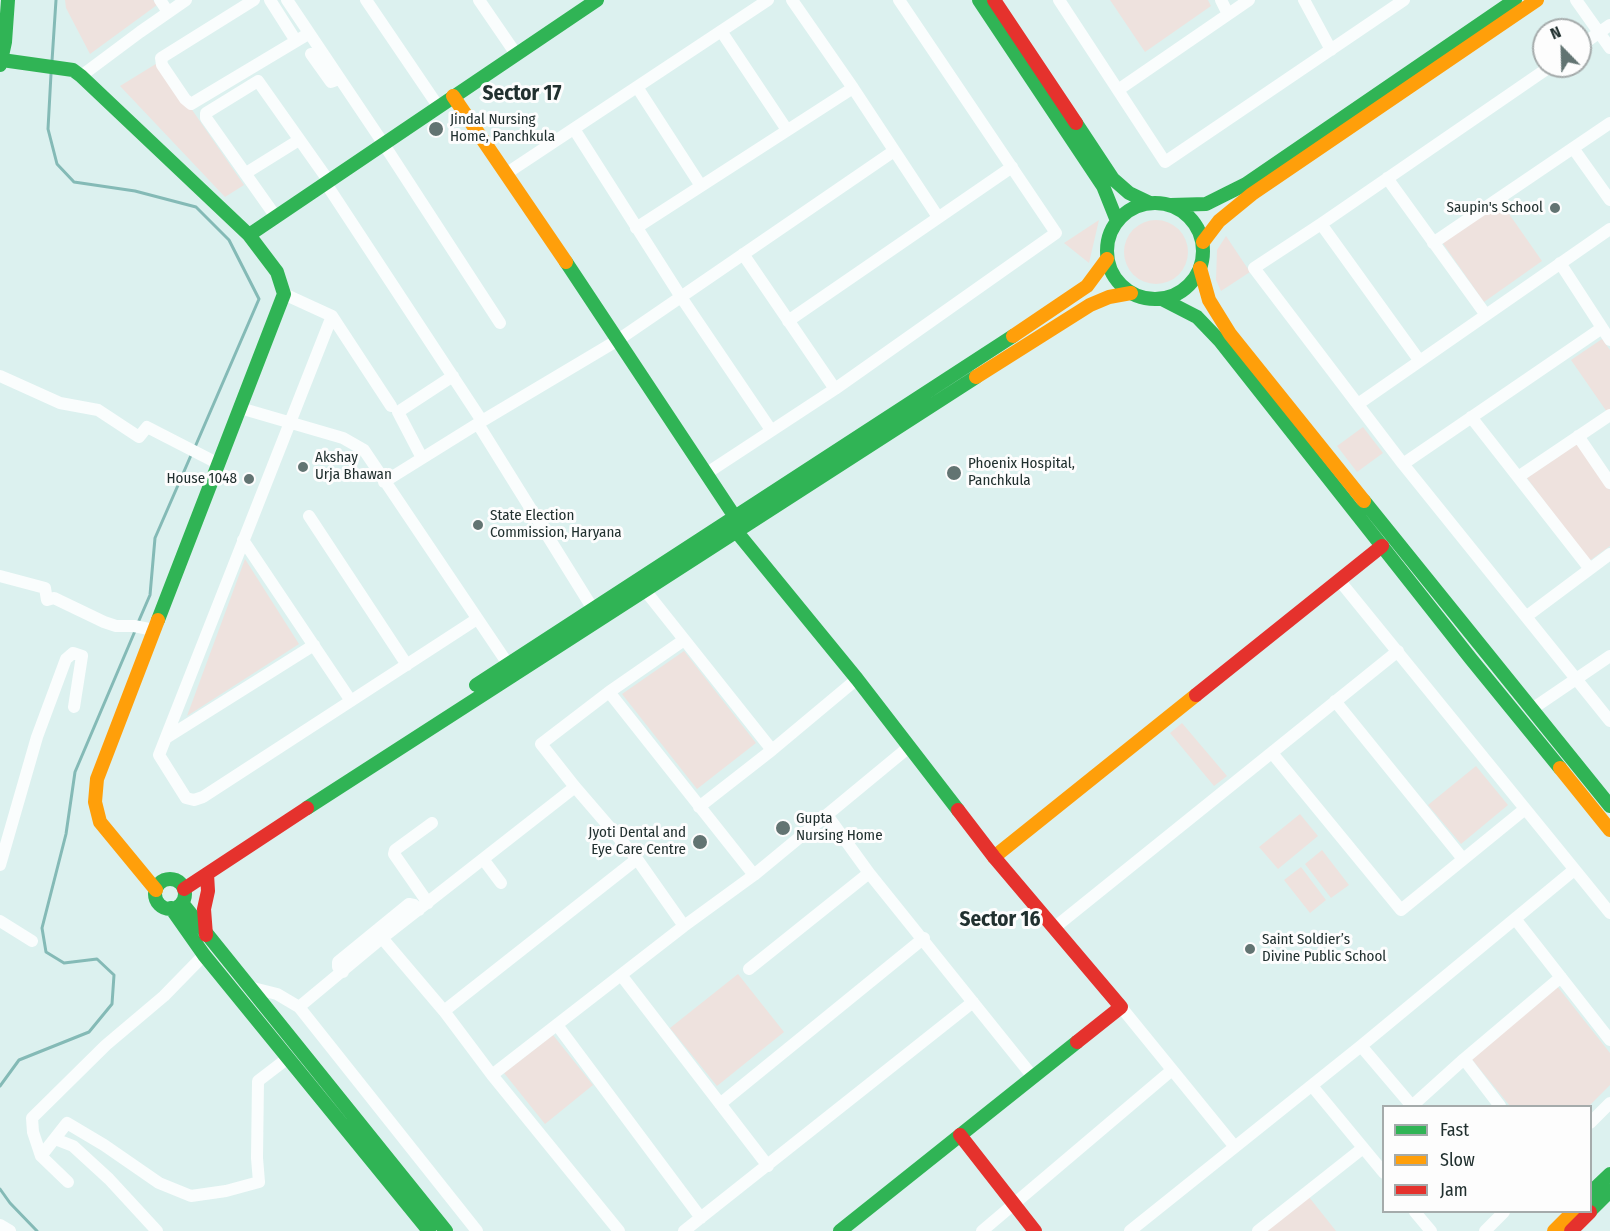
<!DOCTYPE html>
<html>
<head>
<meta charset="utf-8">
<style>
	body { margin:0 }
	#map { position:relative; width:1610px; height:1231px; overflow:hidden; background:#dcf1ef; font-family:"Fira Sans Condensed",sans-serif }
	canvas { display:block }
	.legend { position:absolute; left:1382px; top:1105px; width:210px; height:108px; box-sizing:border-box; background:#fdfdfd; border:2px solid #a5abab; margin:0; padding:8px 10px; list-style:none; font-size:18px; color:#21302f }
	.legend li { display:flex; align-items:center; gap:12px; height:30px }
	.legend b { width:30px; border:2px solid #a5abab }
	.north { position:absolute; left:1532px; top:18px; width:60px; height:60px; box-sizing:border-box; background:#fdfdfd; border:2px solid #a5abab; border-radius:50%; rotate:337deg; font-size:16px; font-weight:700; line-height:24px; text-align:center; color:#21302f }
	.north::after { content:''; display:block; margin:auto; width:21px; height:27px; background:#627472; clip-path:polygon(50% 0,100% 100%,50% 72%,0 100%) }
</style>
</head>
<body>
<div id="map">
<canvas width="1610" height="1231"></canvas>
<ul class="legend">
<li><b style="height:8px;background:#30b455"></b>Fast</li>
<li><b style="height:8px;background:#ff9f0a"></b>Slow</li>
<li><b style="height:8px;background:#e5322d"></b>Jam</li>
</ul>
<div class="north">N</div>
</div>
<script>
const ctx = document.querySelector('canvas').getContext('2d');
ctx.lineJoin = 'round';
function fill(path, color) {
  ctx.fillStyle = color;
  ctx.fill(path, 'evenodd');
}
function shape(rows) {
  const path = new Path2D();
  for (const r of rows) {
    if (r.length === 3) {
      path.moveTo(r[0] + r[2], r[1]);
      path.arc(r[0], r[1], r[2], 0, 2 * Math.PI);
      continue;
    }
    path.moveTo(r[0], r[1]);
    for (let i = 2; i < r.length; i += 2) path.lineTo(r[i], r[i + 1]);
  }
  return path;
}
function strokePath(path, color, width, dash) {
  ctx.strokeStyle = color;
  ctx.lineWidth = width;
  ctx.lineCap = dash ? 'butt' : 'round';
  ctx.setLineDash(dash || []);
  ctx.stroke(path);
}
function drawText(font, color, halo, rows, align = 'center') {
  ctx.font = font + ' "Fira Sans Condensed",sans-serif';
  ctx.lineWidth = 6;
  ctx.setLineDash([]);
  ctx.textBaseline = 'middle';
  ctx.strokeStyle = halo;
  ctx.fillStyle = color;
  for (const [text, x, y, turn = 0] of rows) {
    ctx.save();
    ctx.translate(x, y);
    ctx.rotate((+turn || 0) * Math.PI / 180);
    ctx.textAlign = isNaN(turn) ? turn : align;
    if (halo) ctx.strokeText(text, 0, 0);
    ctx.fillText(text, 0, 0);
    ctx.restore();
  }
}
const green = shape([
	[65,0,153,0,157,5,90,54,66,8],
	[1110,0,1208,0,1211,6,1145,52],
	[159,62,244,185,225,197,120,86],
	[1500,201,1542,261,1484,302,1442,242],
	[1099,220,1089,263,1064,243],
	[1156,252,32],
	[1226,236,1250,272,1221,291,1216,280,1217,250],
	[1602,339,1610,350,1610,410,1607,412,1571,360],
	[1363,427,1383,453,1357,472,1337,446],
	[1578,443,1610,490,1610,546,1589,561,1527,478],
	[245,559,299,644,187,716],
	[684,651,756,743,697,789,622,694],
	[1182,723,1227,776,1214,786,1170,733],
	[1476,766,1508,805,1461,844,1428,805],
	[1300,814,1318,836,1278,869,1259,847],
	[1322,850,1349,885,1331,898,1305,864],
	[1301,867,1326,900,1310,913,1284,880],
	[738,974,784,1032,717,1086,670,1028],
	[1557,986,1610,1053,1610,1085,1589,1106,1510,1106,1470,1057],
	[553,1035,593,1085,545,1124,504,1073],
	[1309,1197,1336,1231,1267,1231]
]);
const stream = shape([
	[52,61,56,0],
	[51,74,48,129,57,164,74,182,135,191,196,207,229,240,259,299,195,447],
	[137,625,150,595,155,538,192,453],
	[0,1086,19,1060,89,1032,112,1004,114,975,97,959,64,963,46,952,42,928,66,834,75,772,135,631],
	[0,1189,10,1203,37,1231]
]);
const street = shape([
	[160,0,168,12],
	[254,0,161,58,162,65,185,99,191,104,308,34],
	[270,0,296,41],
	[287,0,383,143,500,323],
	[366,0,438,106],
	[479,0,516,54],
	[792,0,853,88,938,217],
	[1059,0,1165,162,1404,0],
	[1221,0,1228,14],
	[1304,0,1331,50],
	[1576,0,1610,48],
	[721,31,787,130],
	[1580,46,1610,25],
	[311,54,331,82,339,79],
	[1551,66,1321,224,1254,268,1403,464,1610,721],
	[81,76,140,32,186,0],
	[637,87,701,186],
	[1118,90,1249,0],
	[574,129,681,297,771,430],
	[1573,148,1610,200],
	[246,173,299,140],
	[507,173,768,0],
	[1387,178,1486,315],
	[325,182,482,421,384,482],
	[276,217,206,118,206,113,258,81,328,180],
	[1321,224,1419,360],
	[636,228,853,88],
	[1433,243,1610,123],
	[743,254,835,389],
	[1560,263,1610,340],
	[284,294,332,316,159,755,186,798,194,800,203,797,477,619],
	[332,316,391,406],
	[788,321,1012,167],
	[0,376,60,403,98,410,139,437,147,427,219,464],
	[1358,404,1610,229],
	[240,408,343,438,364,450,512,670],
	[1471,417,1590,569],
	[482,421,618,340,894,151],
	[478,424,593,609],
	[1578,436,1610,483],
	[422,458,398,412,453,376],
	[1403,464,1602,328],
	[707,473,835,389,1056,233,899,0],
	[1518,477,1610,415],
	[309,516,407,665],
	[243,540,351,701],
	[0,576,45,588,47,600,54,598,104,622,116,626,134,626,154,630],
	[1339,580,1610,913],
	[640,584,772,750],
	[1527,616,1610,554],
	[609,692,754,875],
	[1335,701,1463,859],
	[1532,709,1610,656],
	[166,738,314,645],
	[1272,753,1401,910,1525,809],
	[699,807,772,750,857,679],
	[827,815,869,873,1033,1077],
	[483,859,501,883],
	[0,865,37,737,66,659,73,653,82,656,74,707],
	[428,903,394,854,395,850,432,823],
	[1516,920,1610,1040],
	[0,921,32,941],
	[684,926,637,859,575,787,541,744,609,692,684,640],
	[1054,928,1398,651],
	[382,938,444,1011,492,1075,619,1231],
	[749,969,869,873],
	[343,972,338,967,338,962,409,904,414,905,419,910],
	[621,975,768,1166],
	[249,987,277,994,299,1007,477,1231],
	[299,1007,382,938,575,787],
	[1121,1007,1235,1147],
	[444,1011,637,859],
	[557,1025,701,1218],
	[1361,1046,1412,1106],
	[1464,1059,1500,1106],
	[492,1075,684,926,754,875,909,747],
	[1312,1086,1384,1173],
	[720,1104,924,938],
	[1412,1106,1464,1059,1561,977],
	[1590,1123,1610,1103],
	[55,1139,73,1146,109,1179,157,1231],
	[41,1156,67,1123,104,1145,159,1183,191,1196,226,1191,259,1182,257,1158,258,1081,288,1058],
	[68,1182,41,1156,33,1132,32,1118,106,1045,164,996,204,955],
	[1415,1212,1431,1231],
	[0,1225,10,1231],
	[684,1231,973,1002],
	[982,1231,1172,1070],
	[1130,1231,1361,1046,1574,870],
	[1258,1231,1363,1148],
	[1485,1231,1504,1212]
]);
const fast = shape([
	[979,0,1103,186,1117,221],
	[2,60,73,70,81,76,249,235,277,272,284,294,158,620],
	[0,65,5,42,8,0],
	[1076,123,1113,179,1129,193,1150,203],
	[1155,251,48],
	[1171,205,1206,204,1246,184,1515,0],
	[249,235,597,0],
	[566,262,735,517,736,531,857,679,958,810],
	[1162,299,1197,317,1220,341,1471,659,1560,768],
	[1364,501,1610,806],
	[476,685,1013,336],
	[307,808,976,377],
	[170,894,15],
	[182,903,446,1231],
	[171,908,204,955,429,1231],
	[1590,1193,1610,1174],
	[1590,1211,1610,1191],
	[840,1231,1077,1042]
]);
const slow = shape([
	[453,96,566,262],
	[1203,242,1219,221,1252,194,1537,0],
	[1200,268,1209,300,1230,334,1364,501],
	[1013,336,1087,286,1107,259],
	[976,377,1090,305,1109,297,1131,293],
	[1560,768,1610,830],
	[994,857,1196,695],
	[156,890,100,822,95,802,97,779,158,620],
	[1554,1231,1573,1212]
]);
const jam = shape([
	[994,0,1076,123],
	[1196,695,1382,546],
	[958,810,994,857,1121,1007,1077,1042],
	[184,889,307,808],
	[206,935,204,909,208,891,207,874],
	[960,1135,1035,1231],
	[1571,1231,1590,1212]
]);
const markers = [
	[436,129,8,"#627472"],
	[1555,208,6,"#627472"],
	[303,467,6,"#627472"],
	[954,473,8,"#627472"],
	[249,479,6,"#627472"],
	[478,525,6,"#627472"],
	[783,828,8,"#627472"],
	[700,842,8,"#627472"],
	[1250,949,6,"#627472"]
];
const poiNames = [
	["Jindal Nursing",450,120],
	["Home, Panchkula",450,137],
	["Saupin's School",1543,208,"right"],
	["Akshay",315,458],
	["Urja Bhawan",315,475],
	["Phoenix Hospital,",968,464],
	["Panchkula",968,481],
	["House 1048",237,479,"right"],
	["State Election",490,516],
	["Commission, Haryana",490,533],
	["Gupta",796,819],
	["Nursing Home",796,836],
	["Jyoti Dental and",686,833,"right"],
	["Eye Care Centre",686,850,"right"],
	["Saint Soldier’s",1262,940],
	["Divine Public School",1262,957]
];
const districtNames = [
	["Sector 17",522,94],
	["Sector 16",1000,920]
];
fill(green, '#eee2de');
strokePath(stream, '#84bab6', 3);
strokePath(street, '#fafdfd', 12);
strokePath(fast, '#30b455', 14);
strokePath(slow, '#ff9f0a', 14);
strokePath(jam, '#e5322d', 14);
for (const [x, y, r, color] of markers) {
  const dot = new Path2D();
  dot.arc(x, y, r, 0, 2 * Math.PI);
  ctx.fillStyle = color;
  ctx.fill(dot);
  strokePath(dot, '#fdfdfd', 2);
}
drawText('15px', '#21302f', '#fdfdfd', poiNames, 'left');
drawText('bold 21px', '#21302f', '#fdfdfd', districtNames);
</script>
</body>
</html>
